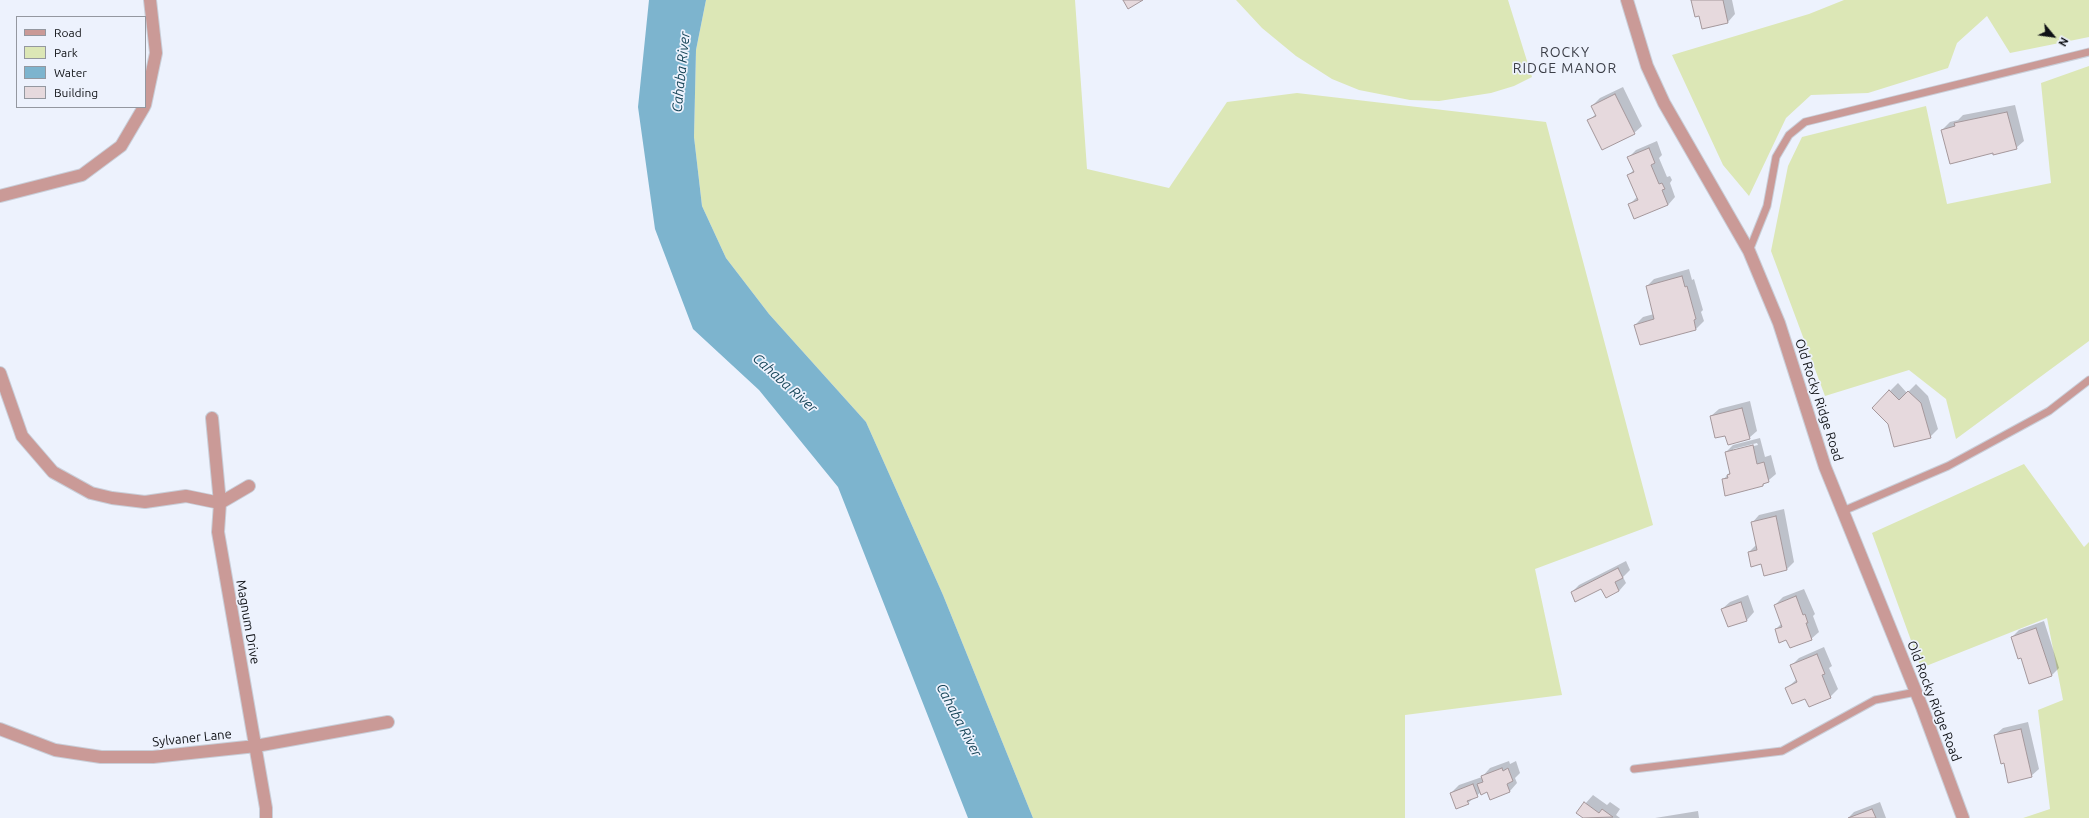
<!DOCTYPE html>
<html>
<head>
<meta charset="utf-8">
<style>
	body { margin:0 }
	#map { position:relative; width:2089px; height:818px; overflow:hidden; background:#edf2fd; font-family:Ubuntu,sans-serif }
	canvas { display:block }
	.legend { position:absolute; left:16px; top:16px; width:130px; height:92px; box-sizing:border-box; background:#edf2fd; border:1px solid #9498a0; margin:0; padding:5px 7px; list-style:none; font-size:12px; color:#0f1115 }
	.legend li { display:flex; align-items:center; gap:8px; height:20px }
	.legend b { width:20px; border:1px solid #9498a0 }
	.north { position:absolute; left:2033px; top:16px; width:40px; height:40px; -webkit-text-stroke:3px #edf2fd; paint-order:stroke; rotate:119deg; font-size:11px; font-weight:700; line-height:16px; text-align:center; color:#0f1115 }
	.north::after { content:''; display:block; margin:auto; width:14px; height:18px; background:#0f1115; clip-path:polygon(50% 0,100% 100%,50% 72%,0 100%) }
</style>
</head>
<body>
<div id="map">
<canvas width="2089" height="818"></canvas>
<ul class="legend">
<li><b style="height:5px;background:#ca9a97"></b>Road</li>
<li><b style="height:11px;background:#dce7b6"></b>Park</li>
<li><b style="height:11px;background:#7db4ce"></b>Water</li>
<li><b style="height:11px;background:#e6d9dd"></b>Building</li>
</ul>
<div class="north">N</div>
</div>
<script>
const ctx = document.querySelector('canvas').getContext('2d');
ctx.lineJoin = 'round';
function fill(path, color) {
  ctx.fillStyle = color;
  ctx.fill(path, 'evenodd');
}
function shape(rows) {
  const path = new Path2D();
  for (const r of rows) {
    path.moveTo(r[0], r[1]);
    for (let i = 2; i < r.length; i += 2) path.lineTo(r[i], r[i + 1]);
  }
  return path;
}
function strokePath(path, color, width, dash) {
  ctx.strokeStyle = color;
  ctx.lineWidth = width;
  ctx.lineCap = dash ? 'butt' : 'round';
  ctx.setLineDash(dash || []);
  ctx.stroke(path);
}
function drawText(font, color, halo, rows, align = 'center') {
  ctx.font = font + ' Ubuntu,sans-serif';
  ctx.lineWidth = 3.5;
  ctx.setLineDash([]);
  ctx.textBaseline = 'middle';
  ctx.strokeStyle = halo;
  ctx.fillStyle = color;
  for (const [text, x, y, turn = 0] of rows) {
    ctx.save();
    ctx.translate(x, y);
    ctx.rotate((+turn || 0) * Math.PI / 180);
    ctx.textAlign = isNaN(turn) ? turn : align;
    if (halo) ctx.strokeText(text, 0, 0);
    ctx.fillText(text, 0, 0);
    ctx.restore();
  }
}
const green = shape([
	[706,0,1075,0,1087,169,1169,188,1227,102,1297,93,1546,122,1653,525,1535,569,1562,695,1405,715,1405,818,1033,818,943,595,866,422,769,314,726,258,702,206,694,137,696,50],
	[1236,0,1508,0,1532,77,1514,86,1491,93,1439,101,1410,100,1359,90,1332,79,1296,56,1262,28],
	[1844,0,2089,0,2089,37,2010,53,1987,16,1957,43,1948,68,1868,93,1811,95,1786,118,1749,196,1723,165,1672,55,1809,14],
	[2089,66,2089,341,1956,439,1946,399,1909,370,1825,396,1771,251,1788,166,1802,137,1926,106,1947,204,2051,183,2041,83],
	[2024,464,2084,547,2089,542,2089,818,2023,818,2050,809,2038,710,2063,700,2047,618,1921,668,1872,533]
]);
const water = shape([
	[649,0,706,0,696,50,694,137,702,206,726,258,769,314,866,422,943,595,1033,818,968,818,838,487,759,390,693,329,655,229,638,107]
]);
const shadow = shape([
	[1692,0,1732,0,1735,14,1728,22,1699,15],
	[1623,87,1642,126,1634,133,1588,121,1596,114,1592,106,1600,98],
	[2015,105,2024,141,2016,148,1993,151,1942,130,1950,122,1958,120,1963,115],
	[1657,141,1662,155,1659,158,1667,177,1670,176,1672,180,1670,183,1675,197,1668,205,1629,205,1637,197,1628,175,1634,170,1629,157,1636,150],
	[1689,269,1692,280,1694,279,1703,310,1701,312,1704,321,1696,329,1640,344,1635,325,1643,317,1654,314,1647,286,1654,279],
	[1898,383,1907,393,1916,384,1928,396,1938,429,1930,437,1889,424,1873,408],
	[1750,401,1757,431,1749,438,1711,416,1719,409],
	[1760,438,1765,457,1771,455,1776,474,1763,485,1723,480,1730,472,1726,452,1733,445],
	[1757,443,1758,445,1733,451,1733,449],
	[1784,509,1794,562,1786,570,1761,563,1749,552,1756,545,1752,523,1759,515],
	[1626,561,1630,570,1623,577,1626,583,1619,591,1602,588,1572,592,1579,585],
	[1804,589,1815,614,1813,616,1819,632,1811,639,1787,638,1776,629,1782,623,1775,605,1783,597],
	[1748,595,1754,612,1747,620,1722,609,1730,602],
	[2044,621,2059,668,2052,675,2021,657,2012,637,2019,630],
	[1824,647,1832,666,1829,668,1838,689,1830,697,1806,697,1787,688,1797,679,1791,666,1799,658],
	[2028,722,2039,769,2031,776,1995,735,2003,728],
	[1509,761,1510,764,1516,761,1520,773,1515,778,1517,783,1510,791,1490,798,1487,791,1481,792,1468,803,1451,793,1459,785,1482,777,1490,768],
	[1593,795,1607,805,1610,802,1620,809,1616,815,1620,818,1584,818,1577,813],
	[1880,802,1886,818,1848,818,1854,812],
	[1698,811,1699,818,1655,818]
]);
const building = shape([
	[1123,0,1143,0,1128,9,1123,0],
	[1691,0,1723,0,1728,23,1702,29,1699,16,1695,17,1691,0],
	[1615,94,1635,134,1602,150,1587,120,1596,116,1591,106,1615,94],
	[2007,112,2017,149,1993,155,1993,153,1950,164,1941,130,1955,126,1954,123,2007,112],
	[1649,148,1655,163,1651,165,1659,184,1662,183,1665,189,1662,190,1668,205,1634,219,1628,204,1638,200,1627,175,1634,172,1627,157,1649,148],
	[1682,276,1685,287,1687,286,1696,319,1694,320,1696,330,1640,345,1634,325,1654,319,1646,286,1682,276],
	[1889,390,1899,400,1908,391,1921,403,1931,438,1894,447,1888,424,1872,408,1889,390],
	[1742,408,1750,439,1728,445,1725,436,1715,438,1710,416,1742,408],
	[1753,445,1757,464,1764,462,1769,482,1763,484,1763,486,1725,496,1722,479,1728,478,1727,475,1730,474,1725,452,1753,445],
	[1776,516,1787,570,1764,576,1761,564,1751,567,1748,552,1757,550,1751,522,1776,516],
	[1618,568,1623,578,1615,582,1619,591,1606,598,1601,589,1575,602,1571,592,1618,568],
	[1796,596,1803,615,1805,614,1808,623,1806,623,1812,640,1790,648,1786,640,1779,643,1775,629,1782,627,1774,605,1796,596],
	[1741,602,1747,621,1728,627,1721,609,1741,602],
	[2036,628,2052,676,2029,684,2021,658,2018,659,2011,637,2036,628],
	[1817,654,1825,674,1822,675,1831,698,1809,707,1805,699,1792,704,1785,688,1797,682,1790,665,1817,654],
	[2021,729,2032,777,2008,783,2004,763,2001,764,1994,735,2021,729],
	[1502,768,1503,771,1508,768,1513,781,1507,784,1510,792,1490,800,1487,792,1481,795,1477,784,1483,782,1481,776,1502,768],
	[1473,784,1478,797,1467,801,1469,804,1456,809,1450,793,1473,784],
	[1584,802,1599,813,1602,809,1613,817,1583,818,1576,813,1584,802],
	[1872,809,1876,818,1848,818,1872,809]
]);
const service = shape([
	[1749,251,1767,206,1776,157,1789,135,1805,122,2089,52],
	[1843,511,1948,466,2049,411,2089,380],
	[1634,769,1782,751,1875,700,1916,692]
]);
const minor = shape([
	[145,105,156,53,150,0],
	[0,196,82,175,121,146,144,107],
	[0,373,22,436,53,472,91,493,112,498,145,502,186,496,220,503,249,486],
	[212,418,220,503,218,532,266,808,266,818],
	[0,729,55,750,101,757,153,757,256,746,388,722]
]);
const tertiary = shape([
	[1627,0,1647,66,1664,103,1749,251,1779,323,1825,467,1922,707,1963,818]
]);
const streetNames = [
	["Old Rocky Ridge Road",1819,400,72],
	["Magnum Drive",248,622,80],
	["Old Rocky Ridge Road",1934,701,69],
	["Sylvaner Lane",192,738,-6]
];
const neighbourhoodNames = [
	["ROCKY",1565,52],
	["RIDGE MANOR",1565,68]
];
const waterNames = [
	["Cahaba River",681,72,-84],
	["Cahaba River",785,383,42],
	["Cahaba River",959,720,62]
];
fill(green, '#dce7b6');
fill(water, '#7db4ce');
fill(shadow, '#0003');
fill(building, '#e6d9dd');
strokePath(building, '#a4979b', 1);
strokePath(service, '#c9ced8', 9);
strokePath(minor, '#c9ced8', 14);
strokePath(tertiary, '#c9ced8', 14);
strokePath(service, '#ca9a97', 7);
strokePath(minor, '#ca9a97', 12);
strokePath(tertiary, '#ca9a97', 12);
drawText('13px', '#0f1115', '#edf2fd', streetNames);
ctx.letterSpacing = '1px';
drawText('14px', '#3c3f48', '#edf2fd', neighbourhoodNames);
ctx.letterSpacing = '0px';
drawText('italic 14px', '#184659', '#edf2fd', waterNames);
</script>
</body>
</html>
